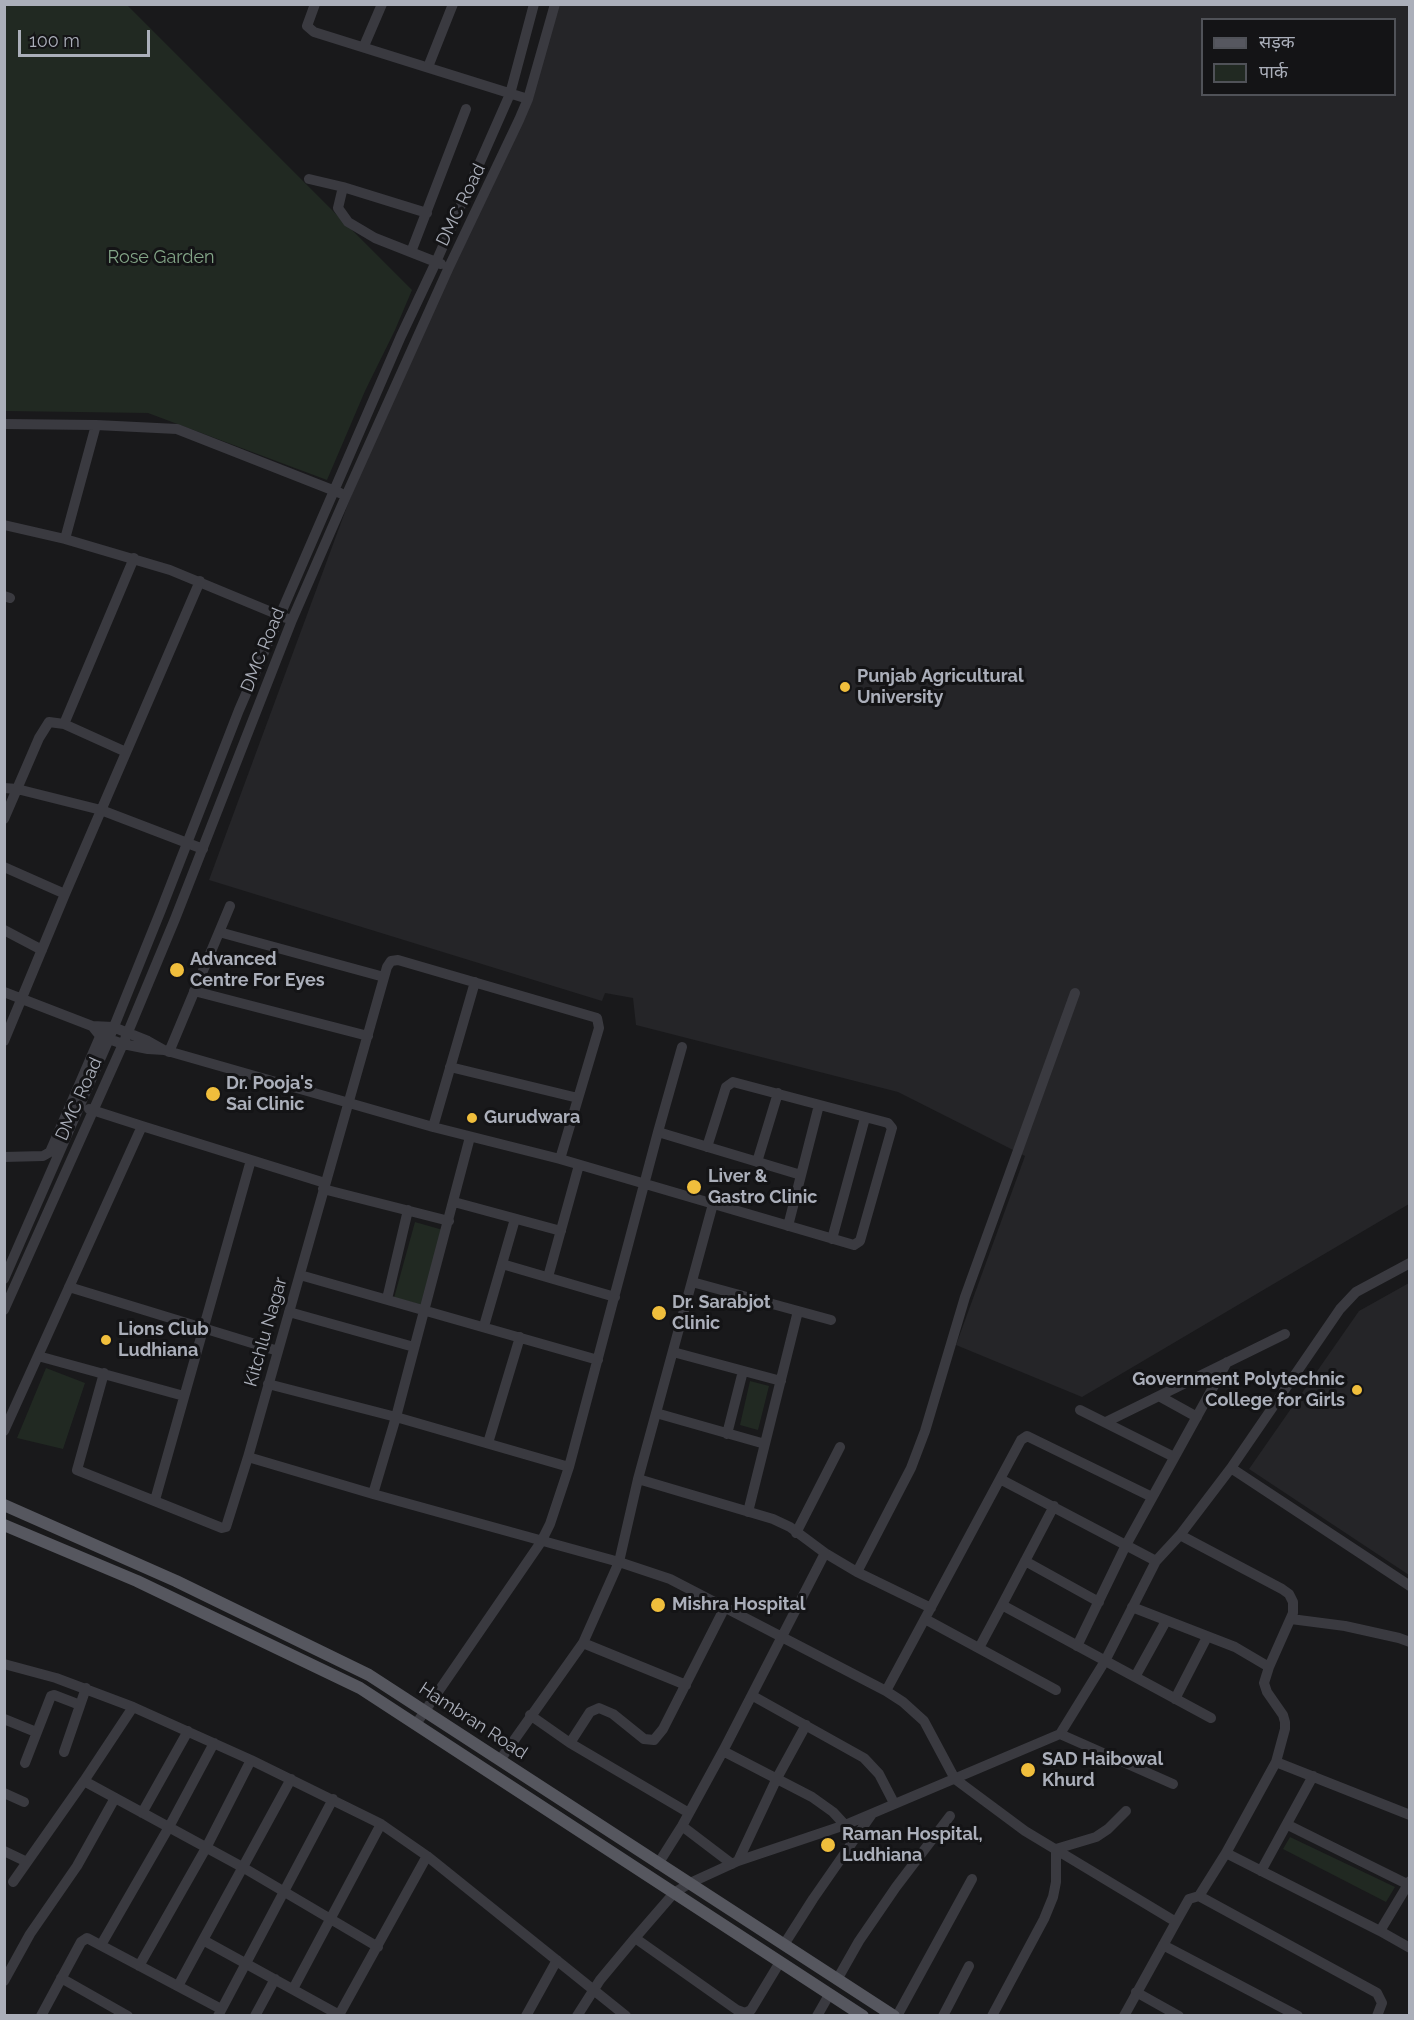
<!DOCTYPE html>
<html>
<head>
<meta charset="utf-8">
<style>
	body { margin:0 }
	#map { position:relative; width:1414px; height:2020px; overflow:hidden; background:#19191b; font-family:Raleway,"Noto Sans Devanagari",sans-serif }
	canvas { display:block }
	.frame { position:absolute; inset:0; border:6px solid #abafba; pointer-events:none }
	.legend { position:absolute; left:1201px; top:18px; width:195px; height:78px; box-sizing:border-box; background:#141416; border:2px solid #505258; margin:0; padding:8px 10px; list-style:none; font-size:18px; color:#abafba }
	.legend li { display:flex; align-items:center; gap:12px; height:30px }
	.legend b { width:30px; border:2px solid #505258 }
	.scale { position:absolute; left:18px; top:30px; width:132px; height:27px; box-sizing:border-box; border:3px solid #abafba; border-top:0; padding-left:8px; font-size:18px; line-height:21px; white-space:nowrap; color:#abafba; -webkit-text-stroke:4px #141416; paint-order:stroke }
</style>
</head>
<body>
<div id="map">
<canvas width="1414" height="2020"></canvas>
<div class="frame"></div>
<ul class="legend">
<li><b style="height:8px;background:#56575f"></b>सड़क</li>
<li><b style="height:16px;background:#212922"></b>पार्क</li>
</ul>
<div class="scale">100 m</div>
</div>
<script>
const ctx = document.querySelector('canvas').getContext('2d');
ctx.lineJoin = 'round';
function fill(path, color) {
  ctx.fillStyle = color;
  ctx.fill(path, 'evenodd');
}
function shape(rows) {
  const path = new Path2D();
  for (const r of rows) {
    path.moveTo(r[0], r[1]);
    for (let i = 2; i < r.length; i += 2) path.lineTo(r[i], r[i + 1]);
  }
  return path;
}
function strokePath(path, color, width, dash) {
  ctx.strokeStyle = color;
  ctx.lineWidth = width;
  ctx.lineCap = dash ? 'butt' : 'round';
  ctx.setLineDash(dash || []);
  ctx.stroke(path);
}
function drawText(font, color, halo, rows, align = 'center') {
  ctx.font = font + ' Raleway,sans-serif';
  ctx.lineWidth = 6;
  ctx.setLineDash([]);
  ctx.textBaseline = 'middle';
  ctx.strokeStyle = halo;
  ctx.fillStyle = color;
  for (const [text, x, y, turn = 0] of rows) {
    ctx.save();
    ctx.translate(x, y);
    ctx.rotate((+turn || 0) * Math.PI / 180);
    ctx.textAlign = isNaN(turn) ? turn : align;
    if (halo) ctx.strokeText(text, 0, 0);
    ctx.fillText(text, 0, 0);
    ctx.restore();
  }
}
const built = shape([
	[554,5,1409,5,1409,1204,1082,1397,956,1345,1025,1156,898,1092,636,1025,633,998,605,993,602,1001,209,880,352,493,528,98],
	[1202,20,1394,20,1394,94,1202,94],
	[1409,1283,1409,1575,1249,1469,1359,1311]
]);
const green = shape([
	[5,5,127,5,412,290,395,330,365,391,327,480,148,413,5,411],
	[415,1222,443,1230,423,1305,394,1298],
	[46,1368,85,1383,63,1449,17,1438],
	[750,1381,769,1386,758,1430,740,1425],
	[1290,1837,1395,1887,1386,1902,1283,1849]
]);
const minor = shape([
	[315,4,307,26,314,32,528,99],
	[364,46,382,4],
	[428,67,453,4],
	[309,179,343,187,427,213],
	[343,187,338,208,348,222,375,238,441,264],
	[411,252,466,109],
	[4,424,96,425,177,429,340,493],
	[4,525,65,539,170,570,286,618],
	[65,539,96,425],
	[4,596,10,598],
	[64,724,134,558],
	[4,788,17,789,101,810,203,849],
	[4,819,39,738,49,722,64,724,126,752],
	[4,867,65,894],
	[4,930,42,950],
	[219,932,384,977],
	[194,991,368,1036],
	[4,992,92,1026],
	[4,1041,65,894,200,581],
	[164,1050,148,1041,113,1027,92,1026,100,1036,123,1044,148,1049,164,1050,433,1127,560,1159,854,1245,860,1241,892,1128,888,1123,733,1082,726,1087,707,1147],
	[169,1052,230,906],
	[450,1067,578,1098],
	[142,1126,325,1183],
	[433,1127,475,982],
	[658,1132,801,1175],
	[4,1157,43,1156,50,1152,102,1032],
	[757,1162,778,1093],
	[323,1189,449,1221],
	[454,1202,561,1231],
	[788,1226,819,1105],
	[832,1239,865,1118],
	[502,1264,615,1297],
	[300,1275,598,1360],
	[548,1277,579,1165],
	[4,1279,109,1039,161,910,239,710,401,336,436,262,510,94,534,4],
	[692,1282,831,1320],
	[69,1287,278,1351],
	[387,1299,408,1210],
	[4,1310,123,1044,175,919,292,620,346,496,449,267,519,120,528,99,555,4],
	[289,1312,414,1347],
	[484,1326,515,1219],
	[673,1352,781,1381],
	[38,1356,184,1396],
	[104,1373,77,1470,222,1528,226,1527,248,1457,387,967,391,961,398,960,597,1018,599,1028,560,1159],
	[268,1384,396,1417,569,1467],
	[1159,1396,1197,1417],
	[1080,1410,1174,1457],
	[656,1413,765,1444],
	[1106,1422,1285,1334],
	[4,1431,142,1126,89,1109],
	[727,1434,743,1371],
	[488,1443,520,1337],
	[248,1457,373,1494,619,1562,670,1579,886,1691,903,1702,924,1721,955,1779,1025,1831,1176,1922,1124,2016],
	[1231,1468,1410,1586],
	[638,1479,773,1519,790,1527,825,1553,857,1572,931,1608],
	[1000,1479,1021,1440,1027,1436,1152,1497],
	[373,1494,396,1417,470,1137],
	[155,1500,251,1160],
	[1054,1506,1002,1605,1211,1718],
	[748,1512,798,1311],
	[796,1533,840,1447],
	[1180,1535,1282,1589,1289,1594,1293,1602,1293,1613,1269,1667,1264,1683,1267,1692,1283,1715,1285,1722,1285,1729,1276,1762],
	[1025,1561,1099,1602],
	[857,1572,911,1468,925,1431,965,1297,1075,993],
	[1132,1607,1235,1647,1269,1667],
	[925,1619,1056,1690],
	[1291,1619,1345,1626,1399,1638,1410,1642],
	[583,1643,686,1685],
	[1077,1646,1126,1545,1227,1362],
	[979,1648,1002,1605],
	[4,1664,56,1678,133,1707,251,1760,381,1824,427,1856,626,2016],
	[1135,1677,1166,1621],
	[886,1691,1000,1479,1156,1561],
	[753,1696,864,1758,879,1774,894,1803],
	[1175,1699,1207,1637],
	[133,1707,84,1781,244,1868,378,1947],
	[530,1715,570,1743,590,1712,599,1708,613,1714,644,1739,654,1740,663,1729,725,1607],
	[4,1719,36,1732],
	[416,1724,541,1542,550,1524,569,1467,658,1132,682,1047],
	[1060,1734,1173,1784],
	[570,1743,689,1813],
	[723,1751,812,1797,833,1812,845,1825],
	[64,1752,86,1688],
	[500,1760,583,1643,619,1562,638,1479,713,1204],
	[25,1763,51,1696,54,1695,80,1705],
	[291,1779,203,1940,341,2016],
	[4,1793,24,1802],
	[142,1813,188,1731],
	[1288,1825,1407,1884],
	[682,1826,732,1864],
	[4,1851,27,1862],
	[1226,1853,1380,1931,1410,1881],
	[738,1861,777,1778,806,1725],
	[658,1864,682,1826,723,1751,825,1553],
	[1261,1871,1313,1776],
	[13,1882,84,1781],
	[1199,1896,1377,1993,1382,2003,1377,2016],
	[1176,1922,1189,1899,1199,1896,1226,1853,1276,1762,1410,1815],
	[1380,1931,1410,1948],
	[635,1938,737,2010,745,2013,751,2010,780,1962],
	[785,1943,813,1899,872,1814],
	[101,1945,169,1827,214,1743],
	[1163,1945,1298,2016],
	[139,1966,206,1848,251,1760],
	[61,1978,128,2016],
	[838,1978,859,1941,896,1887,950,1816],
	[4,1981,30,1934,77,1866,115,1798],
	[178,1986,203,1940],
	[293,1989,381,1824],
	[1136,1992,1179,2016],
	[339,2015,427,1856],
	[41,2016,81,1942,87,1938,221,2009],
	[218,2016,333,1799],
	[255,2016,275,1979],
	[526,2016,557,1960],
	[577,2016,600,1980,635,1938,674,1893,690,1883,738,1861,845,1825,1060,1734,1105,1661,1156,1561,1180,1535,1231,1468,1340,1309,1356,1292,1410,1263],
	[817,2016,829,1995],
	[897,2016,972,1879],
	[943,2016,969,1966],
	[992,2016,1044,1919,1053,1897,1056,1882,1056,1849,1096,1837,1108,1829,1126,1811]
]);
const major = shape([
	[4,1505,176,1581,369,1675,894,2016],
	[4,1525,137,1581,360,1688,863,2016]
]);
const markers = [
	[845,687,6,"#f0be3c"],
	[177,970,8,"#f0be3c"],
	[213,1094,8,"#f0be3c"],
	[472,1118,6,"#f0be3c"],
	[694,1187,8,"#f0be3c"],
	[659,1313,8,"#f0be3c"],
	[106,1340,6,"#f0be3c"],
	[1357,1390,6,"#f0be3c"],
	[658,1605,8,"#f0be3c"],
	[1028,1770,8,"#f0be3c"],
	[828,1845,8,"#f0be3c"]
];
const streetNames = [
	["DMC Road",461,205,-64],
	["DMC Road",263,650,-68],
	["DMC Road",79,1099,-66],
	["Kitchlu Nagar",266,1332,-74],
	["Hambran Road",473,1721,33]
];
const parkNames = [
	["Rose Garden",161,258]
];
const poiNames = [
	["Punjab Agricultural",857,677],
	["University",857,698],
	["Advanced",190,960],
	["Centre For Eyes",190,981],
	["Dr. Pooja's",226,1084],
	["Sai Clinic",226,1105],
	["Gurudwara",484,1118],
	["Liver &",708,1177],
	["Gastro Clinic",708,1198],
	["Dr. Sarabjot",672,1303],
	["Clinic",672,1324],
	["Lions Club",118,1330],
	["Ludhiana",118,1351],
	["Government Polytechnic",1345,1380,"right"],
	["College for Girls",1345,1401,"right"],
	["Mishra Hospital",672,1605],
	["SAD Haibowal",1042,1760],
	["Khurd",1042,1781],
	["Raman Hospital,",842,1835],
	["Ludhiana",842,1856]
];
fill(built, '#252528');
fill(green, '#212922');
strokePath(minor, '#3a3a40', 10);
strokePath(major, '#56575f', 12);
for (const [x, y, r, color] of markers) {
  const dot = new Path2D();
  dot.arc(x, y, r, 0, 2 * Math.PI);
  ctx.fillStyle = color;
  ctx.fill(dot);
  strokePath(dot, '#141416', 2);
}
drawText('18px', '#abafba', '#141416', streetNames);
drawText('18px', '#83a587', '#141416', parkNames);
drawText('bold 18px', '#abafba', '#141416', poiNames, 'left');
</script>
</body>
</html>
